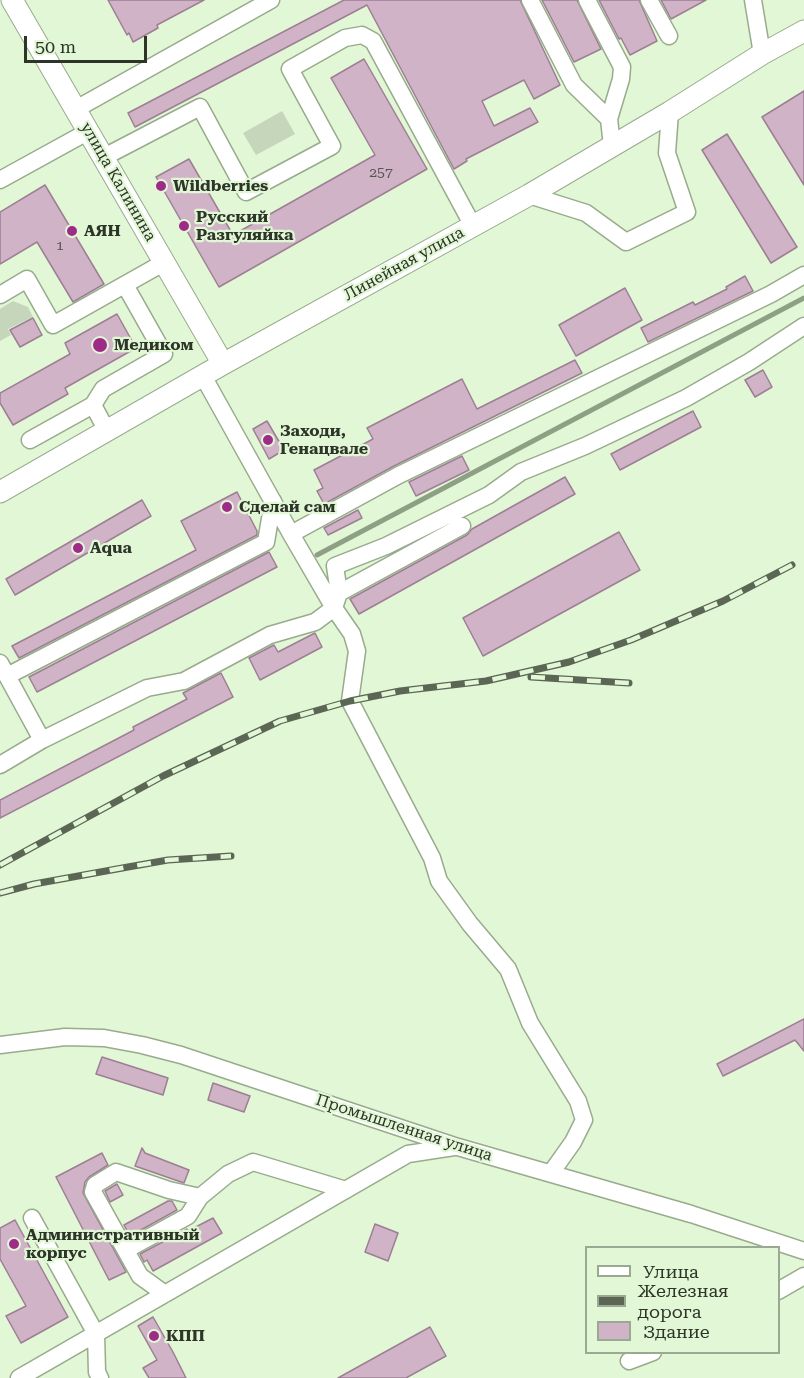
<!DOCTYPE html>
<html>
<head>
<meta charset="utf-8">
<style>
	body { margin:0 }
	#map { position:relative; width:804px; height:1378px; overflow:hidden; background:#e2f7d6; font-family:"Roboto Serif",serif }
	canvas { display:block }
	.legend { position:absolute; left:585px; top:1246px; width:195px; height:108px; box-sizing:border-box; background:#e2f7d6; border:2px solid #9aa991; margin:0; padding:8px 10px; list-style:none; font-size:18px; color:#2d3529 }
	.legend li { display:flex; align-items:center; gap:12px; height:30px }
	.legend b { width:30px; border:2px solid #9aa991 }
	.scale { position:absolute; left:24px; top:36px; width:123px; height:27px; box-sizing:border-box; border:3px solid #2d3529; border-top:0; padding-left:8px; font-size:18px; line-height:21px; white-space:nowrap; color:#2d3529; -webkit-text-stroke:4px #e2f7d6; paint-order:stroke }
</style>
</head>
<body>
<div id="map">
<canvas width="804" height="1378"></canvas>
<ul class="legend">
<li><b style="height:8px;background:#fff"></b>Улица</li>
<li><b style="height:8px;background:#5b6655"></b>Железная дорога</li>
<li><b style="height:16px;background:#d1b3c8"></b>Здание</li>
</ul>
<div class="scale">50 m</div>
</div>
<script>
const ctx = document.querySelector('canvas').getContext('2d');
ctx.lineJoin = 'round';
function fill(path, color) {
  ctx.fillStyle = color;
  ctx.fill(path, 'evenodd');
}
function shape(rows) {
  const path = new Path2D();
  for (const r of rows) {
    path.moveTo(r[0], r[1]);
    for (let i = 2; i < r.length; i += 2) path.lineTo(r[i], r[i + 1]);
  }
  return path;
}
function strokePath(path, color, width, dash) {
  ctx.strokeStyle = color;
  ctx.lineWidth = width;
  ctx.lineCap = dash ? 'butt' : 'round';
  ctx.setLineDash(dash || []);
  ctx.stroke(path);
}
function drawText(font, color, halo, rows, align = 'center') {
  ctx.font = font + ' "Roboto Serif",serif';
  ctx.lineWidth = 4.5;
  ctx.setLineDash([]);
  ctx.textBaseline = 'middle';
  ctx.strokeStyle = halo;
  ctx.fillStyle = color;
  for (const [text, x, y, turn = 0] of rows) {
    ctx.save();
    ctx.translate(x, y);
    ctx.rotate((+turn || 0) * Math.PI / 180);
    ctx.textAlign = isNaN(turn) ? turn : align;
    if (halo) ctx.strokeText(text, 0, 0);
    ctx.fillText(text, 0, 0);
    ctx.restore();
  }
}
const green = shape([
	[282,111,295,134,256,155,243,133],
	[13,301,28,307,33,317,8,329,11,335,0,341,0,309]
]);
const stream = shape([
	[317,555,804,298]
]);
const building = shape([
	[108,0,204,0,157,25,158,28,133,42,129,33,127,35,108,0],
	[344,0,520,0,560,85,534,99,524,80,482,101,494,126,530,108,538,122,466,159,467,161,454,169,367,5,135,127,128,113,344,0],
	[542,0,577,0,601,49,574,62,542,0],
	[599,0,639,0,657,41,630,55,621,38,619,39,599,0],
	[661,0,706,0,671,19,661,0],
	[364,59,427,169,219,287,156,177,189,159,233,235,375,155,331,78,364,59],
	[804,91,804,185,762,117,804,91],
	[727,134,797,247,771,263,702,150,727,134],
	[45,185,104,284,73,302,37,242,0,264,0,212,45,185],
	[745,276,753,291,648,342,641,328,693,302,695,305,727,289,726,287,745,276],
	[625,288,642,320,576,356,559,325,625,288],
	[117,314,136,348,65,388,68,394,13,425,0,403,0,393,70,354,65,343,117,314],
	[33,318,42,335,20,347,10,330,33,318],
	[575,360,582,373,394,466,324,504,317,491,323,488,314,470,373,439,367,428,462,379,477,409,575,360],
	[763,370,772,387,755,397,745,380,763,370],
	[693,411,701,427,620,470,611,454,693,411],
	[267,421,284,450,269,459,253,429,267,421],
	[462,456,469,470,416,496,409,482,462,456],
	[565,477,575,494,359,614,350,599,467,535,472,529,565,477],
	[237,492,257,531,257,535,19,658,12,646,196,550,181,521,237,492],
	[142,500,151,516,15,595,6,579,142,500],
	[358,510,362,518,328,535,324,528,358,510],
	[619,532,640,570,483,656,463,618,619,532],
	[269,552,277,567,37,692,29,677,269,552],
	[315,633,322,647,260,680,249,658,274,645,278,652,315,633],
	[221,673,233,697,0,818,0,800,134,730,133,727,187,699,183,693,221,673],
	[804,1019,804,1051,795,1040,723,1076,717,1064,804,1019],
	[102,1057,168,1078,163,1095,96,1074,102,1057],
	[213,1083,250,1096,244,1112,208,1100,213,1083],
	[142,1148,145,1153,189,1170,184,1183,135,1166,142,1148],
	[102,1153,108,1165,89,1177,85,1182,83,1193,126,1272,109,1280,56,1177,102,1153],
	[117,1184,123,1195,110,1202,105,1191,117,1184],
	[168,1201,172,1201,177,1210,130,1236,124,1225,168,1201],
	[213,1218,222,1233,153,1271,147,1260,144,1262,140,1254,187,1229,188,1231,213,1218],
	[15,1220,68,1317,21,1343,6,1316,26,1306,0,1259,0,1228,15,1220],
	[375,1224,398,1233,388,1261,365,1252,375,1224],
	[153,1317,173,1352,186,1378,149,1378,143,1368,157,1360,138,1326,153,1317],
	[430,1327,446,1356,406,1378,338,1378,430,1327]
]);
const minor = shape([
	[530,0,574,85,609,119,612,146],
	[587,0,622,67,621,79,609,119],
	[649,0,669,36],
	[753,0,762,54],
	[76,109,271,0],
	[104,157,200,107,246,192,332,146,290,69,345,38,362,35,373,41,473,226],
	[0,180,89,131],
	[529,195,586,213,626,242,687,212,667,153,670,112],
	[0,295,27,279,53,325,165,262],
	[203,376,291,534,334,608,352,634,357,651,350,701,432,858,439,881,470,924,508,969,530,1023,578,1101,584,1120,573,1142,551,1173],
	[93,405,107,431],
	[30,440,93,405,103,389,164,354,125,285],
	[291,534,399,475,771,294,804,275],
	[339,593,462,526],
	[0,663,42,740],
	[7,676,266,542,273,501],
	[0,765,42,740,147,688,184,681,270,635,315,622,334,608,339,593,335,566,386,546,489,495,521,472,585,446,686,398,749,362,804,326],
	[0,1045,65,1037,104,1038,142,1045,181,1055,458,1147,691,1214,804,1251],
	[32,1218,96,1334,97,1372,100,1378],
	[126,1250,188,1216,200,1197,228,1174,253,1162,346,1190],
	[778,1291,804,1276],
	[165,1294,140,1276,93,1192,95,1185,116,1172,169,1190,200,1197],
	[629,1361,653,1352],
	[19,1378,408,1154,454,1147]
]);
const major = shape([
	[12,0,223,364],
	[0,492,223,364,529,195,670,112,762,54,804,31]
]);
const rail = shape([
	[531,677,629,683],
	[0,865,163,776,280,721,350,701,400,691,486,681,569,662,631,640,723,601,792,565],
	[0,893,34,884,128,867,168,860,231,856]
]);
const markers = [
	[161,186,6,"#9d2b87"],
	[184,226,6,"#9d2b87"],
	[72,231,6,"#9d2b87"],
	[100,345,8,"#9d2b87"],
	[268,440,6,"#9d2b87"],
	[227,507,6,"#9d2b87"],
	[78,548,6,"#9d2b87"],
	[14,1244,6,"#9d2b87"],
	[154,1336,6,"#9d2b87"]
];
const numberNames = [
	["257",381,173],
	["1",60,246]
];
const streetNames = [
	["улица Калинина",118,182,60],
	["Линейная улица",404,264,-29],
	["Промышленная улица",404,1128,18]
];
const poiNames = [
	["Wildberries",173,186],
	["Русский",196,217],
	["Разгуляйка",196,235],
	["АЯН",84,231],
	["Медиком",114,345],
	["Заходи,",280,431],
	["Генацвале",280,449],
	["Сделай сам",239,507],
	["Aqua",90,548],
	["Административный",26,1235],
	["корпус",26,1253],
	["КПП",166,1336]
];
fill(green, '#c5d6bb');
strokePath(stream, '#8ea083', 5);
fill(building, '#d1b3c8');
strokePath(building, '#9d7f94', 1.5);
strokePath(minor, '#98ab8c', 19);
strokePath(major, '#98ab8c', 23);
strokePath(minor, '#fff', 16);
strokePath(major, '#fff', 21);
strokePath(rail, '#5b6655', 7);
strokePath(rail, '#e2f7d6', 4.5, [14]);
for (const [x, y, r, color] of markers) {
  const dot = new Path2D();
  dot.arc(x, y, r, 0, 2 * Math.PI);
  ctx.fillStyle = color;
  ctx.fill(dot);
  strokePath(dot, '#e2f7d6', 2);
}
drawText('14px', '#565451', null, numberNames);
drawText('16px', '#2d3529', '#e2f7d6', streetNames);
drawText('bold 16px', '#2d3529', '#e2f7d6', poiNames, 'left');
</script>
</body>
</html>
